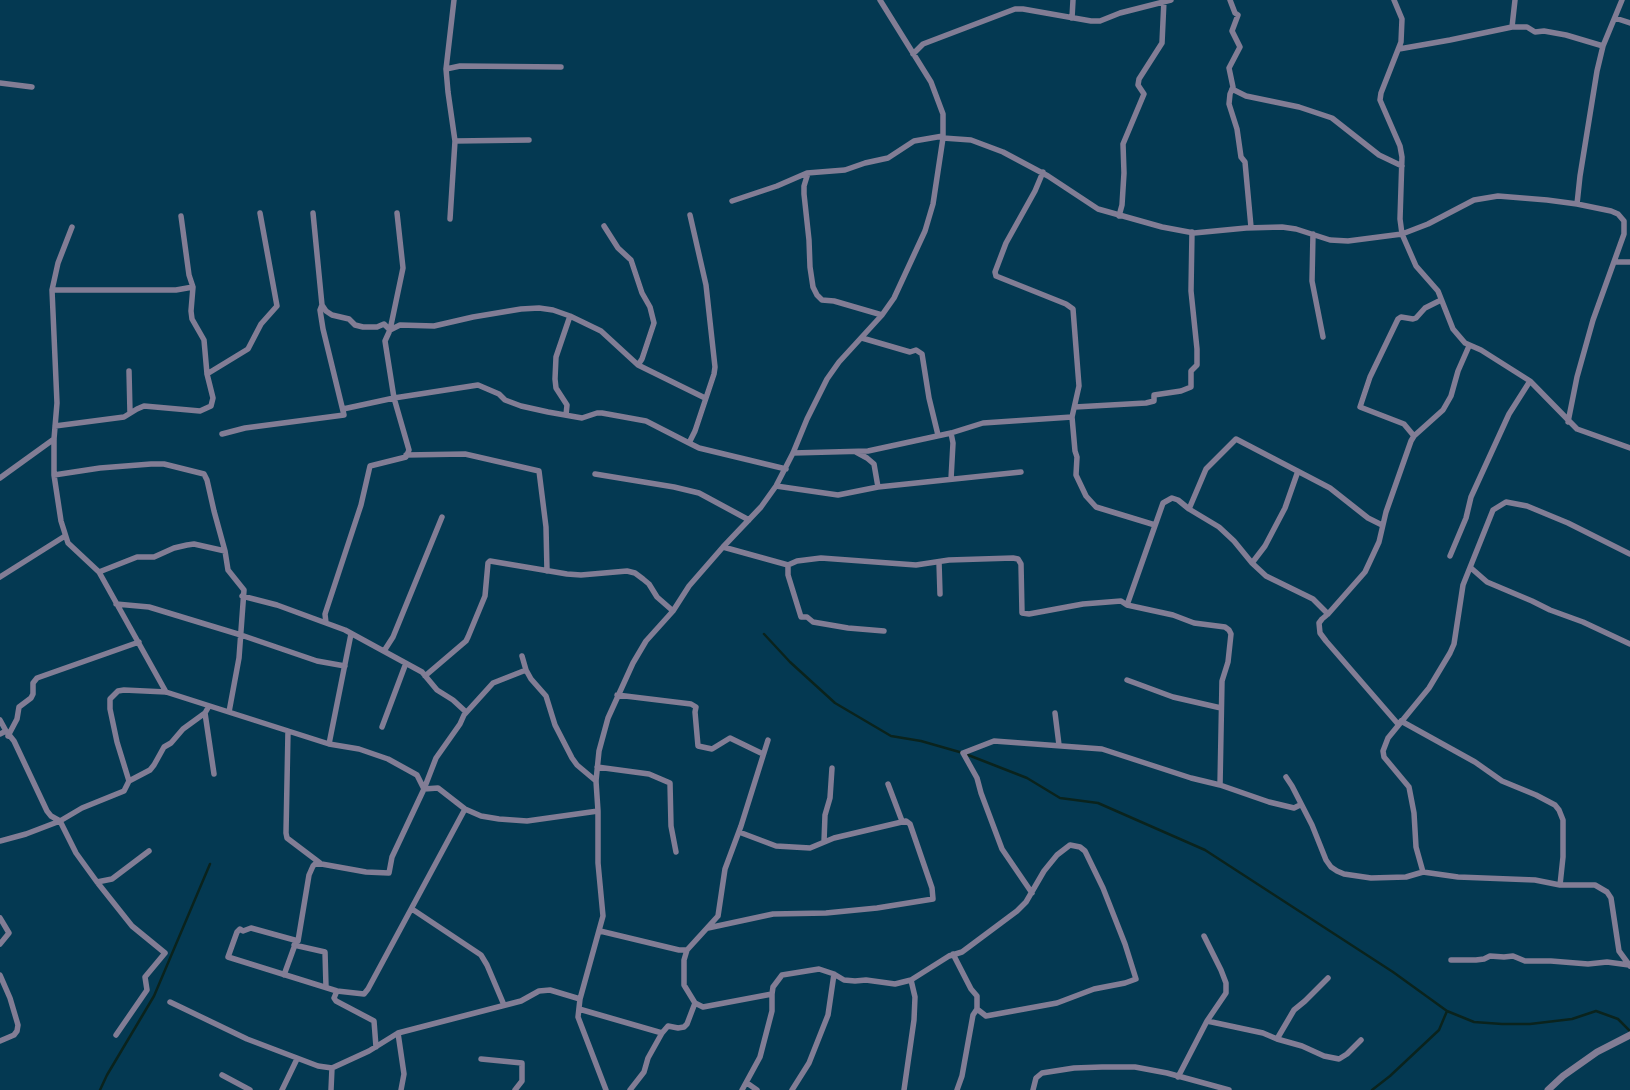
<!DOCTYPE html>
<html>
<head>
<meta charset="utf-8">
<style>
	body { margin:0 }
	canvas { display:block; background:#043952 }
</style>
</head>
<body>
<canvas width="1630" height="1090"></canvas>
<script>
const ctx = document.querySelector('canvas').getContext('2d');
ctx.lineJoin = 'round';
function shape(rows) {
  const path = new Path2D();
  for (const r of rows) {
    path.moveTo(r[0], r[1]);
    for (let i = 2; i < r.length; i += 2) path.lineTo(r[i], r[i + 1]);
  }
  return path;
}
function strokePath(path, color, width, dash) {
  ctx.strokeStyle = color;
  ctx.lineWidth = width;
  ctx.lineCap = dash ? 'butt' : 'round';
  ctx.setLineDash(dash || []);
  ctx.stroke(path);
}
const stream = shape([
	[764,634,790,662,835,703,891,736,921,741,963,753,1027,778,1060,798,1098,803,1205,850,1393,972,1447,1011,1474,1022,1502,1024,1530,1024,1572,1019,1596,1011,1618,1019,1630,1031],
	[100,1090,107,1075,154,996,210,864],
	[1372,1090,1390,1076,1439,1030,1447,1011]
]);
const minor = shape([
	[1230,0,1235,13,1238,15,1232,31,1240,47,1229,68,1233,87,1230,94,1229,104,1237,129,1241,157,1245,162,1251,227],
	[1394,0,1402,19,1401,42,1381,93,1380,100,1400,146,1402,157,1400,219,1402,234,1416,266,1438,291,1453,329,1465,343,1481,350,1530,381,1577,429,1630,448],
	[1072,18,1073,0],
	[1615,18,1630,23],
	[1512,27,1515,0],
	[1399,49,1450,40,1512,27,1527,27,1535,32,1544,31,1566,35,1603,46],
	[913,54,923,44,1015,9,1023,9,1091,21,1100,21,1120,13,1171,0],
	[446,69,460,66,561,67],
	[0,83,32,87],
	[1232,89,1246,96,1299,107,1332,118,1379,155,1402,166],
	[943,138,971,140,1003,152,1048,176,1098,209,1162,227,1194,233,1246,228,1282,227,1296,229,1330,240,1348,241,1402,234,1428,224,1474,200,1498,196,1547,200,1577,204,1611,211,1618,214,1624,221,1624,234,1593,320,1577,377,1568,422],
	[455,141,529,140],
	[1043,172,1035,191,1006,243,995,272,996,276,1066,304,1073,309,1079,386,1072,417,1075,451,1077,457,1076,475,1086,496,1096,507,1155,525],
	[808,173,804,186,804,194,809,240,810,267,813,287,817,295,822,300,834,301,882,315],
	[732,201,777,186,807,173,845,170,865,163,888,158,914,141,943,136],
	[1577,204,1580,176,1597,71,1603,46,1622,0],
	[313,213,322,305,326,311,332,315,349,319,355,325,363,327,377,327,384,324,390,330,400,325,434,326,473,317,521,309,539,308,553,310,570,316,601,331,638,365,705,398],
	[690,215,706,285,715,367,714,374,695,431,689,443,699,448,786,469],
	[1119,216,1122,205,1124,173,1123,144,1144,94,1138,85,1139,79,1162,43,1164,0],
	[450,219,455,141,448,92,446,69,454,0],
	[604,226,618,248,631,260,642,293,650,307,654,323,642,359,638,365],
	[72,227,58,263,52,290,57,403,54,439,54,475,61,521,68,543,99,572,166,692],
	[1313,234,1312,281,1323,337],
	[1614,262,1630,262],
	[52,290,176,290,193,287],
	[862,338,910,352,916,350,922,354,929,398,938,435],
	[129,371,130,413],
	[207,374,248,349,261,324,277,306,260,213],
	[1075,407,1146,403,1154,401,1154,395,1181,391,1191,387,1191,371,1197,365,1197,349,1191,291,1192,232],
	[343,409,394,398,478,385,499,394,505,400,521,406,548,412,582,418,597,413,602,413,646,421,689,443],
	[566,415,567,405,556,388,555,379,556,357,570,316],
	[55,426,124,417,137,409,144,406,200,411,211,406,213,398,207,374,204,340,192,319,191,311,193,287,189,275,181,216],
	[222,434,245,428,344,415,323,329,320,310,322,305],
	[1414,436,1404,424,1360,407,1370,377,1398,319,1401,317,1413,319,1416,318,1425,308,1441,300],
	[856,452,867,458,874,464,878,487],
	[793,453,868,451,951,433,983,423,1072,417],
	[406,455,465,454,539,471,546,527,547,571],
	[595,474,674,487,699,493,749,520],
	[54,475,100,468,151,464,164,464,204,474,207,480,214,511,225,551,228,570,244,590,239,658,229,712],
	[0,478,54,439],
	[951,479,953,443,951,433],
	[776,486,838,495,878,487,1021,472],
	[1189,509,1206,469,1236,439,1330,488,1368,518,1382,525],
	[723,547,788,565,797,561,821,558,916,565,949,560,1013,558,1018,559,1021,564,1022,613,1029,614,1083,604,1121,601,1127,605,1173,615,1194,623,1225,627,1229,630,1231,634,1228,662,1222,681,1220,785],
	[1450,556,1466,518,1471,497,1509,414,1530,381],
	[939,562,940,594],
	[1252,563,1265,546,1285,508,1298,471],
	[788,565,788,575,801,617,807,617,813,622,848,628,884,631],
	[1471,568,1487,582,1532,601,1550,610,1583,622,1630,644],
	[99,572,137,557,154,557,174,548,187,545,194,544,225,551],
	[0,577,65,536],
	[242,596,277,605,345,630,422,672,437,690,453,700,466,712],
	[116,604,149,607,241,635,317,661,345,666],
	[1127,605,1163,503,1172,498,1178,500,1189,509,1219,527,1234,541,1252,563,1266,576,1313,599,1328,614],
	[326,623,325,614,361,505,370,466,406,457,409,450,394,398,385,341,390,330,403,268,397,213],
	[384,651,393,637,442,517],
	[522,656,526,670,531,679,546,696,555,725,572,758,577,765,596,781],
	[425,676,466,641,468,637,485,596,488,563,490,561,567,574,581,575,627,571,635,573,643,579,649,584,657,597,673,611],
	[1127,680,1173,697,1221,708],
	[617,695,691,704,696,707,695,712,698,746,712,749,730,738,763,754],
	[205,713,214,774],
	[1055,713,1059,745],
	[0,720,6,731],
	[1401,721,1475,762,1502,781,1536,795,1555,805,1559,810,1563,820,1563,857,1560,885],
	[1398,724,1326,641,1320,633,1319,623,1322,619,1328,614,1365,572,1379,542,1386,512,1411,441,1414,436,1443,410,1451,396,1458,371,1469,346],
	[382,727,406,663],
	[288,731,286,833,287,838,320,863],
	[0,734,6,731,14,741,47,811,51,816,60,821,76,853,97,882,132,926,165,953,145,977,147,990,116,1035],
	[8,736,17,719,19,707,31,698,33,694,33,683,37,678,139,642],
	[329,744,351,634],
	[597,767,649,774,670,783,671,826,676,852],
	[1286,777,1292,786,1312,825,1326,860,1331,867,1337,871,1344,874,1371,878,1406,877,1423,872,1458,877,1535,880,1560,885,1595,885,1607,892,1611,898,1619,951,1630,966],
	[129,781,117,742,110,709,110,699,118,691,124,690,166,692,329,744,359,749,388,759,417,775,424,789,438,788,465,809,481,816,499,819,527,821,598,811],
	[888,784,902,821],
	[465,809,368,989,364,994,337,991,228,957,237,932,240,929,243,931,251,928,298,941,309,875,313,866,316,863,366,872,389,873,392,857,424,789,436,758,460,724,464,715,493,683,526,670],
	[0,841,26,834,60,821,82,808,124,791,129,781,150,770,154,765,164,747,171,743,183,729,205,713,209,706],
	[824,842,825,815,830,798,832,768],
	[1423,872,1416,847,1414,813,1409,787,1384,757,1383,751,1388,738,1429,688,1450,653,1454,644,1463,585,1493,510,1506,502,1527,506,1568,523,1630,554],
	[97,882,112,879,149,851],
	[1032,893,1002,849,981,793,977,778,963,753,994,741,1102,749,1191,778,1220,785,1269,802,1294,808,1300,805],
	[412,909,481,955,487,965,504,1005],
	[0,918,9,933,0,944],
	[708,928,773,914,826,913,877,908,933,899,932,888,910,824,906,821,834,838,810,848,776,846,739,832],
	[600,931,679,950,687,950,718,916,725,869,741,826,768,740],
	[294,945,325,952,326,987],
	[687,950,684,960,684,985,695,1003],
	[953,954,971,989,977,996,977,1009],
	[1451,960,1476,960,1484,959,1490,956,1504,957,1513,956,1525,961,1551,961,1588,964,1607,962,1629,965],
	[0,975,10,998,18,1025,17,1031,14,1035,0,1041],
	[284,975,296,942],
	[337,991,334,998,336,1001,374,1021,376,1047],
	[170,1002,247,1039,318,1066,332,1068,369,1051,398,1033,521,1001,539,991,550,990,580,999],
	[579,1009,662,1033,668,1026,678,1028,684,1027,687,1024,695,1003,703,1007,772,994,773,987,782,975,819,969,834,974,844,980,855,981,866,980,895,984,911,980,949,956,962,952,1017,911,1026,902,1044,871,1057,855,1070,845,1080,847,1085,851,1103,888,1125,944,1136,979,1125,983,1094,989,1057,1003,986,1016,977,1009,973,1015,962,1076,957,1090],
	[1207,1021,1263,1033,1277,1039,1302,1046,1324,1056,1339,1059,1347,1054,1361,1040],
	[398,1033,404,1074,401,1090],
	[1277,1039,1294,1010,1305,1001,1328,978],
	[481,1059,522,1063,522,1081,515,1090],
	[222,1075,250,1090],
	[1178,1077,1207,1021,1226,993,1226,983,1221,970,1204,936],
	[747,1083,757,1090],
	[282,1090,297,1059],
	[331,1090,332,1068],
	[606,1090,578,1017,580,999,603,916,598,863,598,811,596,781,599,751,608,718,633,663,646,641,673,611,689,586,723,547,761,507,776,486,793,453,807,419,827,379,839,362,882,315,894,298,925,231,933,204,943,138,943,114,931,82,880,0],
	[630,1090,644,1072,648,1058,662,1033],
	[742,1090,760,1057,772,1011,772,994],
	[792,1090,809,1063,828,1015,834,974],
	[904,1090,914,1020,915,997,911,980],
	[1033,1090,1036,1078,1042,1073,1074,1068,1102,1067,1135,1067,1167,1073,1229,1090]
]);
const tertiary = shape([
	[1548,1090,1563,1076,1597,1052,1630,1035]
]);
strokePath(stream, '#0a231d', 2.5);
strokePath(minor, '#827d95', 5.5);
strokePath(tertiary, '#827d95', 7);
</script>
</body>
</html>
